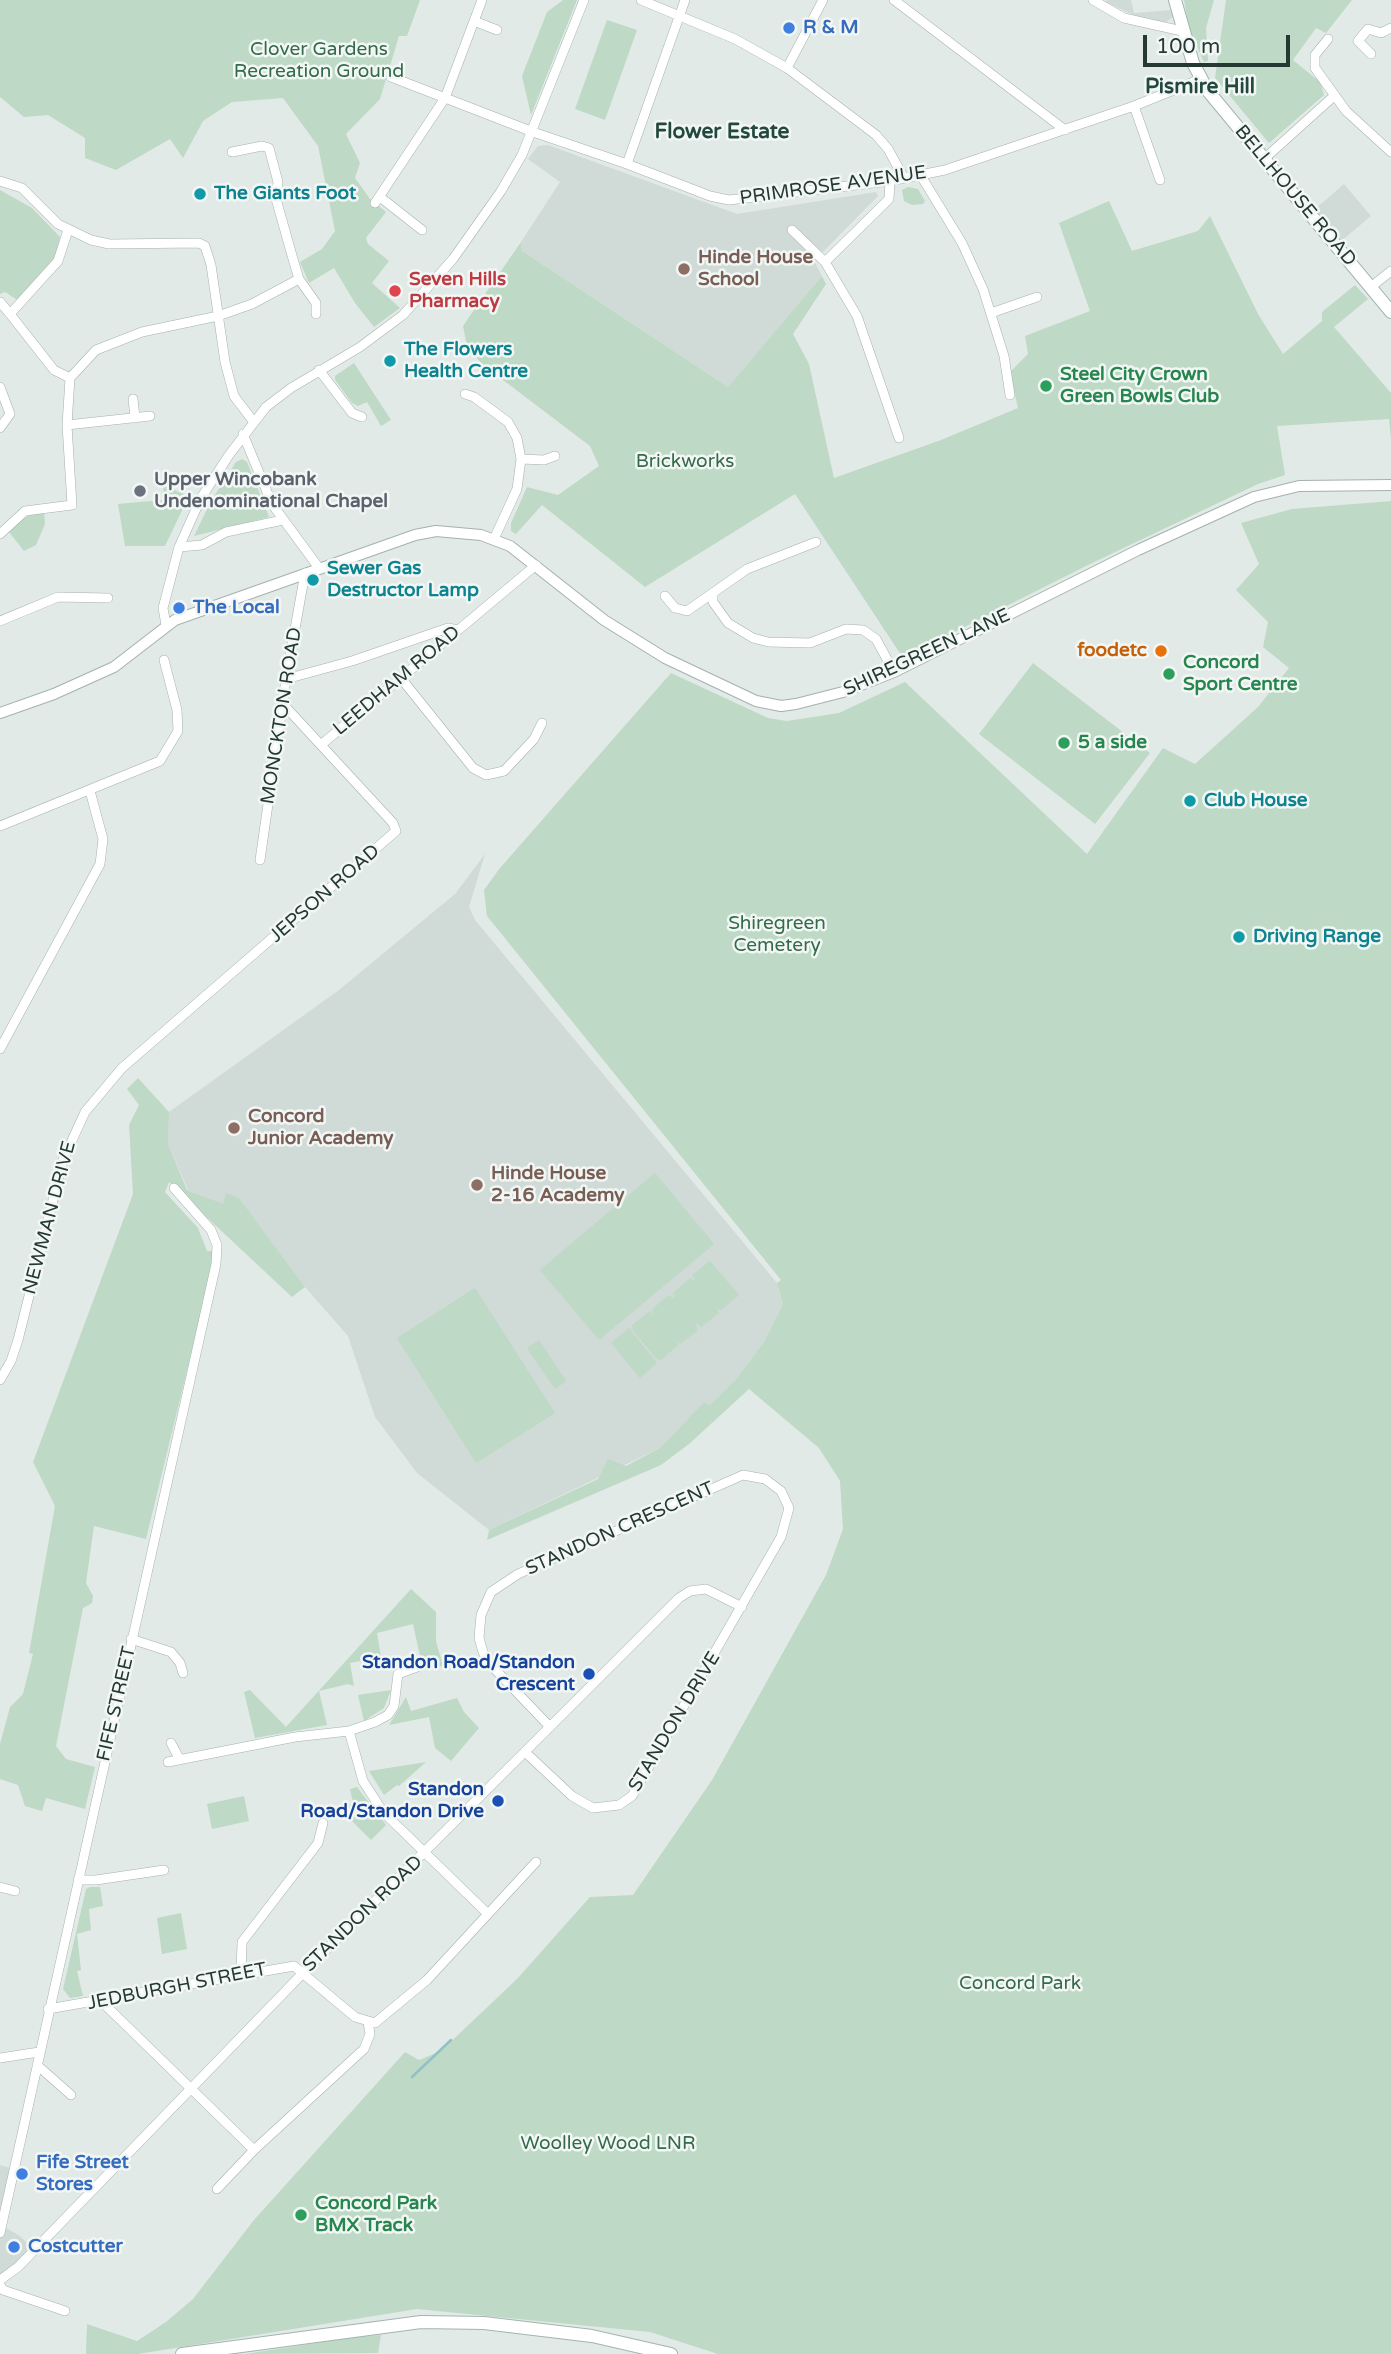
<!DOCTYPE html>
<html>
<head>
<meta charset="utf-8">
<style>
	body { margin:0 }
	#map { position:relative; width:1391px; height:2354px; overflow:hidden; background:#e2eae7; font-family:"Varela Round",sans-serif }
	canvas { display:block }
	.scale { position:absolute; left:1143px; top:35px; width:147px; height:32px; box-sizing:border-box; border:4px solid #243933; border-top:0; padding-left:9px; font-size:21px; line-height:24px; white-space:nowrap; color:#243933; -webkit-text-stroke:5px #f2f7f5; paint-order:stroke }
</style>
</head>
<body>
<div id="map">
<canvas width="1391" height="2354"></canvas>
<div class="scale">100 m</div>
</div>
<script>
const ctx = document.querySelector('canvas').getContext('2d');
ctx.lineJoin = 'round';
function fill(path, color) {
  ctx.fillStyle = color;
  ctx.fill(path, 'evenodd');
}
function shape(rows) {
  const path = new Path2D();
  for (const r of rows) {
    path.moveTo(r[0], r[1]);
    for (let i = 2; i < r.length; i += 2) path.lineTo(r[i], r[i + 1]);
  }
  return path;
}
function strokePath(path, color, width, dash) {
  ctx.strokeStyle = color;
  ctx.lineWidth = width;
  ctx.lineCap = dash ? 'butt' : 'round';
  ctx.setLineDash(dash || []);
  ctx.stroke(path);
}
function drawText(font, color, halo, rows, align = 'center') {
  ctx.font = font + ' "Varela Round",sans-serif';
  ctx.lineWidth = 5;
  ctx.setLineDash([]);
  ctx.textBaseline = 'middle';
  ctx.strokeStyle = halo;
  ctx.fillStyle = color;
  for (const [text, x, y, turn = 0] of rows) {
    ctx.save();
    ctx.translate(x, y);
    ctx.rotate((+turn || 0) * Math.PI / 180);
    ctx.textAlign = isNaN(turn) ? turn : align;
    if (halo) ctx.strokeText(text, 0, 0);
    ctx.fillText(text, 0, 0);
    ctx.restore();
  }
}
const built = shape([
	[1107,0,1131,0,1134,13,1172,10,1173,17,1166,22,1146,21,1106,2],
	[548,145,737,214,876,192,878,196,814,261,822,276,728,387,522,251,521,242,560,182,528,159,538,146],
	[1344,184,1371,216,1340,242,1314,210],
	[485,854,469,907,475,920,777,1283,783,1304,764,1342,737,1378,710,1405,704,1402,660,1448,489,1530,417,1473,375,1417,348,1336,305,1287,240,1199,223,1205,188,1190,168,1144,169,1112,339,990,455,894],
	[0,2165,13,2169,1,2225,20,2236,34,2250,0,2276]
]);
const green = shape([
	[0,0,420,0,407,36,399,36,380,99,346,134,360,163,355,178,370,199,386,212,366,238,368,244,389,261,372,283,400,308,374,327,355,303,334,268,309,283,300,262,322,249,335,231,318,146,283,98,232,102,203,121,183,158,170,139,116,170,85,158,85,138,48,115,24,117,0,97],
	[563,0,577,0,531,115,522,76,547,12],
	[1184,0,1214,0,1206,28,1208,61,1204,62,1189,29],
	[1226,0,1352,0,1326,33,1316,28,1293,60,1320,82,1324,95,1269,143,1215,78],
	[607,20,637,30,605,120,575,109],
	[908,187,918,189,925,201,923,204,912,205,904,201,902,190],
	[0,190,32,208,60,237,53,265,19,301,5,292,0,294],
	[1109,201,1132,251,1198,231,1210,216,1258,314,1283,354,1322,321,1322,312,1355,285,1368,299,1334,327,1391,393,1391,439,1389,419,1277,426,1285,475,1258,484,1088,565,903,658,795,494,645,587,542,505,516,534,511,531,511,523,527,487,558,495,599,466,590,446,482,364,467,346,463,326,521,242,522,251,728,387,822,276,826,284,793,334,809,364,834,478,941,440,1018,408,1010,372,1028,354,1025,336,1090,311,1059,223],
	[354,363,391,420,381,426,367,402,358,406,352,403,335,380,335,376],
	[242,459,247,462,269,517,194,536,211,501,236,462],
	[164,486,189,496,165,546,125,546,118,504,162,500],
	[1391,501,1391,2354,718,2354,650,2332,417,2309,138,2354,86,2354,87,2324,137,2341,166,2322,193,2299,254,2220,405,2052,419,2060,441,2051,517,1979,590,1897,633,1895,712,1780,826,1575,843,1529,840,1481,819,1448,749,1389,689,1444,661,1465,487,1540,489,1530,598,1479,608,1459,626,1466,660,1448,704,1402,710,1405,737,1378,764,1342,783,1304,777,1283,781,1280,487,916,484,890,500,868,671,673,768,718,787,721,839,713,905,682,1087,854,1163,748,1195,764,1258,707,1289,668,1263,647,1268,622,1236,590,1259,564,1241,523,1292,509],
	[34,513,44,513,45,524,36,545,24,551,9,532,21,520],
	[1033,663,1150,753,1095,824,979,734],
	[138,1078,169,1112,168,1144,187,1190,223,1204,226,1193,240,1199,305,1287,292,1297,169,1182,165,1192,198,1228,207,1251,216,1251,146,1539,94,1526,86,1583,93,1596,92,1603,83,1608,56,1746,66,1759,95,1767,85,1809,46,1798,42,1811,25,1806,18,1785,0,1779,0,1744,10,1707,23,1694,33,1654,29,1653,55,1506,33,1462,133,1194,129,1125,139,1105,127,1089],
	[655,1173,714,1244,599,1340,540,1270],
	[710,1261,739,1295,721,1310,716,1308,719,1313,701,1327,697,1323,695,1325,698,1330,680,1344,677,1341,678,1345,661,1360,656,1358,633,1331,632,1325,650,1311,654,1315,652,1309,669,1295,673,1298,675,1296,673,1293,690,1278,696,1281,692,1275],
	[475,1288,555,1413,476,1463,397,1338],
	[629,1328,657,1363,640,1378,611,1343],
	[539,1340,566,1381,555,1389,527,1348],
	[411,1589,436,1612,436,1641,443,1666,423,1670,413,1624,377,1633,381,1657,350,1663,354,1686,348,1684,319,1691,327,1725,255,1738,244,1692,250,1690,286,1727],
	[391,1690,384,1708,364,1721,358,1695],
	[406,1697,411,1711,457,1698,464,1712,479,1728,451,1761,435,1748,429,1717,389,1725],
	[426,1762,399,1786,397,1785,384,1795,369,1771],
	[357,1787,386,1825,371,1840,349,1818,340,1818,338,1808,353,1803,350,1789],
	[244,1796,249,1821,212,1829,207,1804],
	[90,1887,100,1887,103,1906,89,1909,91,1930,77,1934,81,1970,77,1971,83,1996,70,1998,63,1989,86,1889],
	[181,1913,187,1949,162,1954,157,1918],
	[381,2335,378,2353,245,2354,354,2337]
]);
const stream = shape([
	[412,2077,451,2040]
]);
const minor = shape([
	[641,0,735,39,787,68,876,135,888,149,904,178],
	[894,0,1065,130],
	[1093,0,1124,18,1182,31],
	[474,21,497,30],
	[1328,39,1315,55,1315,68,1346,111,1391,152],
	[1371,54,1358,41,1368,29,1381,33,1391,28],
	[787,68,823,0],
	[391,77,533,132,627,164,710,196,729,200,890,181,945,170,1134,106,1201,79],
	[1134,106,1160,180],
	[232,152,262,146,269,148,278,182,276,199,293,259,299,279,316,303,316,314],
	[1264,159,1334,96],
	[627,164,685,0],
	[921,176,962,243,983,289,1004,356,1010,395],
	[0,181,22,188,58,224,91,240,109,244,199,243,205,246,211,265,225,362,234,396,253,421],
	[380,197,422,230],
	[375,203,445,98,482,0],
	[68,230,58,261,10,314,54,370,70,378],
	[792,230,825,262,857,316,899,438],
	[825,262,889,199,890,181],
	[1371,287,1391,271],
	[0,302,10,314],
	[991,313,1037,297],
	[319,370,352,413,362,417],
	[0,387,10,414,0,428],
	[465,394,474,397,508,422,517,438,521,459,517,489,494,539],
	[133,399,135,418],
	[67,425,150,416],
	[243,434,272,504,319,568],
	[521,459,544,460,555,456],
	[0,534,25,511,72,505,67,425,70,378,96,350,142,332,218,316,252,304,299,279],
	[179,547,202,545,226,532,283,520],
	[713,594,713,602,728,623,753,638,768,642,810,643,846,629,863,630,876,639,894,672],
	[665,596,675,608,687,611,747,569,816,542],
	[0,621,58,597,108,598],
	[166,625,163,608,179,547,201,498,229,455,266,407,291,388,360,347,403,315,453,259,501,191,522,155,584,0],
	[400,677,473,768,486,775,504,771,534,739,542,723],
	[286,679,352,661,448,628,458,630],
	[322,744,536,565],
	[0,826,160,761,178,731,177,710,164,660],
	[260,860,286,679,305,573],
	[0,1049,100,864,103,839,90,791],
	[0,1380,11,1361,18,1340,63,1160,85,1112,122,1068,396,831,393,823,282,703],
	[131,1639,171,1652,180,1663,183,1673],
	[349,1731,363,1781,383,1812,488,1914],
	[171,1743,180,1760],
	[525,1752,572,1796,593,1808,619,1805,632,1796,781,1537,789,1508,781,1491,765,1479,743,1475,518,1574,491,1592,481,1615,479,1638,483,1652,488,1662,550,1727],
	[168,1762,295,1737,349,1731,375,1722,388,1715,394,1706,398,1674,417,1667],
	[78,1880,96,1880,164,1870],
	[0,1887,15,1891],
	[241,1974,242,1942,318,1843,323,1823],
	[100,2000,254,2150],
	[48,2009,294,1966,355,2017,375,2023,427,1980,536,1862],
	[0,2058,39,2052],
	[37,2065,71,2095],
	[217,2189,254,2150,364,2049,370,2034,368,2022],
	[0,2233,216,1264,217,1245,211,1230,174,1188],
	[0,2280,18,2267,304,1972,679,1598,690,1591,706,1589,742,1607],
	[0,2285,3,2290,65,2311]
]);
const tertiary = shape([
	[0,713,54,694,114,667,175,620,415,535,436,531,481,535,510,546,604,620,665,658,756,701,781,706,796,704,843,692,894,672,1138,550,1254,497,1299,486,1391,485]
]);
const secondary = shape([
	[1175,0,1193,63,1208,91,1391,312],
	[182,2354,421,2322,484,2323,592,2336,671,2354]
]);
const markers = [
	[789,28,7,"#3f7fe0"],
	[200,194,7,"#0f9aa8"],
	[684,269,7,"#8d6e63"],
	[395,291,7,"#e0444e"],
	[390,361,7,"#0f9aa8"],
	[1046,386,7,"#2e9e5b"],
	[140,491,7,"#6b7280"],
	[313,580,7,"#0f9aa8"],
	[179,608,7,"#3f7fe0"],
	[1161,651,7,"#e8710a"],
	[1169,674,7,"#2e9e5b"],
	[1064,743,7,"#2e9e5b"],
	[1190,801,7,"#0f9aa8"],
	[1239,937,7,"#0f9aa8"],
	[234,1128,7,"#8d6e63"],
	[477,1185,7,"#8d6e63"],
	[589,1674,7,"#1a4fb4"],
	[498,1801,7,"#1a4fb4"],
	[22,2174,7,"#3f7fe0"],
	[301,2215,7,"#2e9e5b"],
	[14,2247,7,"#3f7fe0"]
];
const shopNames = [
	["R & M",803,28],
	["The Local",193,608],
	["Fife Street",36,2163],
	["Stores",36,2185],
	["Costcutter",28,2247]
];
const parkNames = [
	["Clover Gardens",319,50],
	["Recreation Ground",319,72],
	["Brickworks",685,462],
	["Shiregreen",777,924],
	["Cemetery",777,946],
	["Concord Park",1020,1984],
	["Woolley Wood LNR",608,2144]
];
const streetNames = [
	["PRIMROSE AVENUE",833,186,-8],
	["BELLHOUSE ROAD",1295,196,50],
	["SHIREGREEN LANE",927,653,-25],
	["LEEDHAM ROAD",397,681,-40],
	["MONCKTON ROAD",282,716,-81],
	["JEPSON ROAD",325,894,-41],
	["NEWMAN DRIVE",50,1218,-75],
	["STANDON CRESCENT",620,1529,-24],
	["FIFE STREET",117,1704,-77],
	["STANDON DRIVE",675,1722,-59],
	["STANDON ROAD",363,1914,-44],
	["JEDBURGH STREET",177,1987,-11]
];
const cultureNames = [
	["The Giants Foot",214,194],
	["The Flowers",404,350],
	["Health Centre",404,372],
	["Sewer Gas",327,569],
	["Destructor Lamp",327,591],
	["Club House",1204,801],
	["Driving Range",1253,937]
];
const educationNames = [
	["Hinde House",698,258],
	["School",698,280],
	["Concord",248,1117],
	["Junior Academy",248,1139],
	["Hinde House",491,1174],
	["2-16 Academy",491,1196]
];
const healthNames = [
	["Seven Hills",409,280],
	["Pharmacy",409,302]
];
const leisureNames = [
	["Steel City Crown",1060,375],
	["Green Bowls Club",1060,397],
	["Concord",1183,663],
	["Sport Centre",1183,685],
	["5 a side",1078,743],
	["Concord Park",315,2204],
	["BMX Track",315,2226]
];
const worshipNames = [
	["Upper Wincobank",154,480],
	["Undenominational Chapel",154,502]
];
const foodNames = [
	["foodetc",1147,651]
];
const transitNames = [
	["Standon Road/Standon",575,1663],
	["Crescent",575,1685],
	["Standon",484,1790],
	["Road/Standon Drive",484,1812]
];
const neighbourhoodNames = [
	["Pismire Hill",1200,87],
	["Flower Estate",722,132]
];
fill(built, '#d0dad6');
fill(green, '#bed9c5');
strokePath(stream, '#91c0c9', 2.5);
strokePath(minor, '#a5b1ad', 10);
strokePath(tertiary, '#a5b1ad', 12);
strokePath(secondary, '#a2b5ae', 14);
strokePath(minor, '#fff', 9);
strokePath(tertiary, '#fff', 10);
strokePath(secondary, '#fff', 12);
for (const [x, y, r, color] of markers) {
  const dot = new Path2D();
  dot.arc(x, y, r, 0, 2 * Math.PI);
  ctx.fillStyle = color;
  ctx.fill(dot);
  strokePath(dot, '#f2f7f5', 2.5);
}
drawText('bold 19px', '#366cbe', '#f2f7f5', shopNames, 'left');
drawText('19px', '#346b49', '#f2f7f5', parkNames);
drawText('19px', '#243933', '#f2f7f5', streetNames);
drawText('bold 19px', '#0d838f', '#f2f7f5', cultureNames, 'left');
drawText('bold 19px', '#785e54', '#f2f7f5', educationNames, 'left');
drawText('bold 19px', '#be3a42', '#f2f7f5', healthNames, 'left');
drawText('bold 19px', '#27864d', '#f2f7f5', leisureNames, 'left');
drawText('bold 19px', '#5b616d', '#f2f7f5', worshipNames, 'left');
drawText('bold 19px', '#c56008', '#f2f7f5', foodNames, 'right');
drawText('bold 19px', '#164399', '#f2f7f5', transitNames, 'right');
drawText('bold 21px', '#23493f', '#f2f7f5', neighbourhoodNames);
</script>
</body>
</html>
